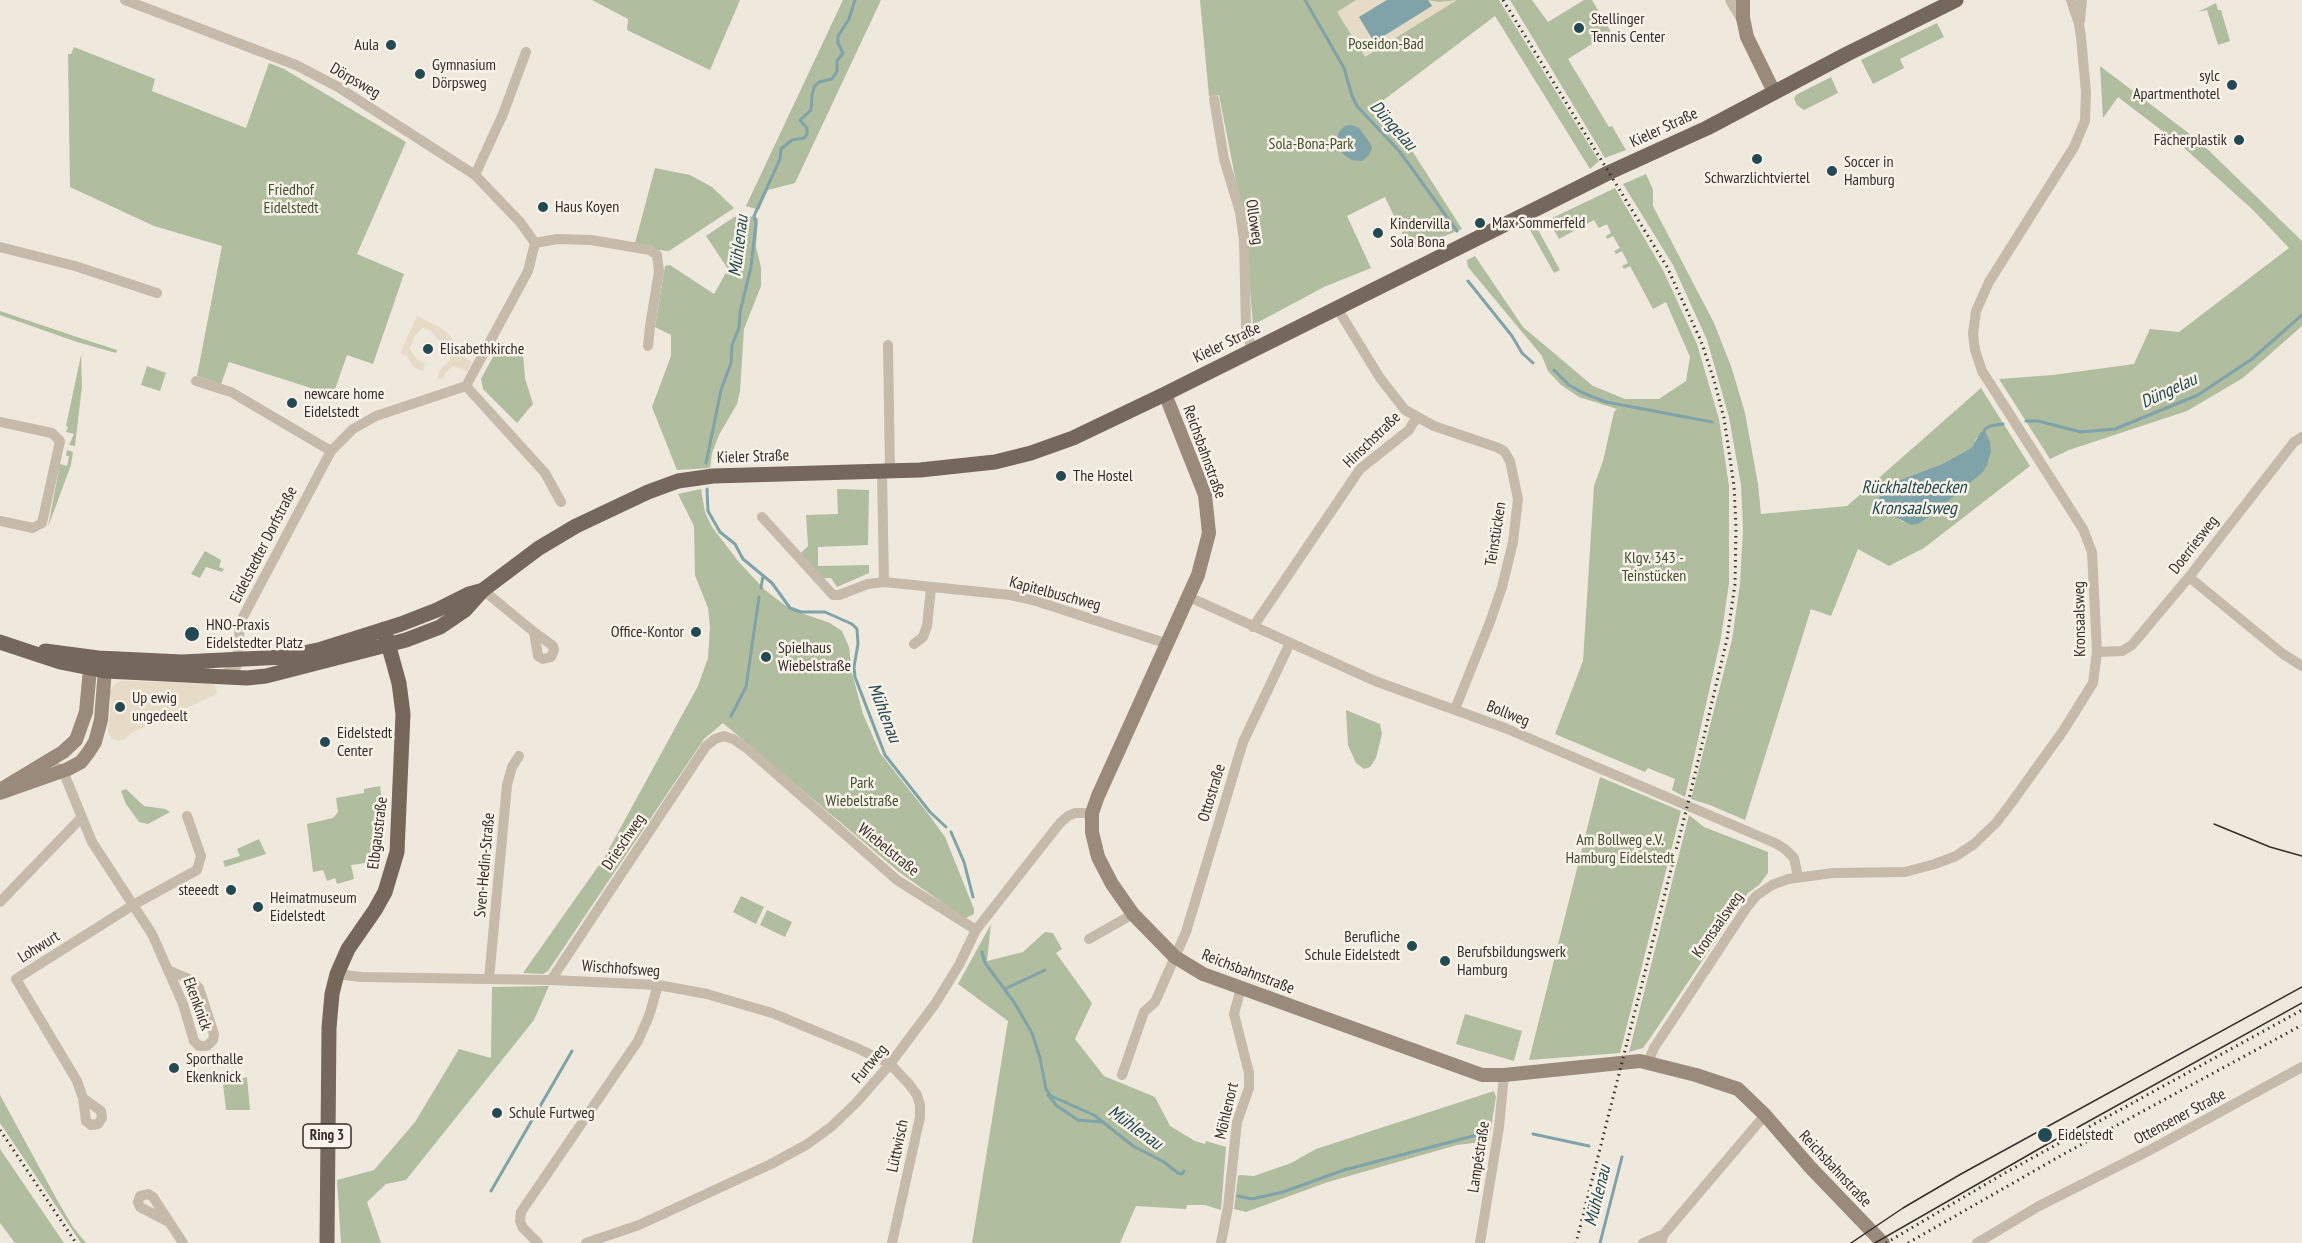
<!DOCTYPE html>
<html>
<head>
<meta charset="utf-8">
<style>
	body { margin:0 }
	canvas { display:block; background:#efe9dd }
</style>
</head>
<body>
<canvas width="2302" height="1243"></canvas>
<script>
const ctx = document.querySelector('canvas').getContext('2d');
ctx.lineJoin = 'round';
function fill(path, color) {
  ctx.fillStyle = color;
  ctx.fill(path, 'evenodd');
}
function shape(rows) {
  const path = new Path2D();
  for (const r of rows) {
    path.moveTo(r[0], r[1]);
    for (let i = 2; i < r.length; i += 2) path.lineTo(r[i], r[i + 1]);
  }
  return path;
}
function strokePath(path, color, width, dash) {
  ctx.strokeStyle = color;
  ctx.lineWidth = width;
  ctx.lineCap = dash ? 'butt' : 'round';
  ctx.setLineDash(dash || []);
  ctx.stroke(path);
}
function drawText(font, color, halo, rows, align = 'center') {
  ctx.font = font + ' "PT Sans Narrow",sans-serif';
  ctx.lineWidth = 5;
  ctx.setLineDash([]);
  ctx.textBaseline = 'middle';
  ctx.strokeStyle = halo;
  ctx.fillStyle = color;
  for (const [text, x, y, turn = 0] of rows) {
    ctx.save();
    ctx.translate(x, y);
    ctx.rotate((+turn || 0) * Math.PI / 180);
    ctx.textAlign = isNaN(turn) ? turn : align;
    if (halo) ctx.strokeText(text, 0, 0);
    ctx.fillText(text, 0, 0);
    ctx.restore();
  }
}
const green = shape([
	[592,0,740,0,710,70,627,30,628,19],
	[843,0,881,0,795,183,768,190,759,210,746,206],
	[1200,0,1499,0,1599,161,1590,169,1495,16,1381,102,1462,229,1410,250,1385,197,1347,216,1371,268,1324,287,1253,325,1245,228,1219,95,1209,96],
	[1510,0,1532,0,1548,22,1584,0,1592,0,1611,32,1568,59,1609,127,1612,126,1626,150,1605,158],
	[2216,3,2218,10,2221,10,2230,41,2218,45,2207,10,2198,12],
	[1937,23,1944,37,1900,59,1904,68,1873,84,1861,60],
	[74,47,155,79,152,91,246,128,269,63,284,69,406,142,357,254,404,274,373,364,347,355,333,395,229,362,221,384,197,376,222,246,154,226,70,187,68,54,71,54],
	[2100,66,2199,141,2302,241,2302,326,2243,378,2187,411,2069,450,2050,459,1999,379,2053,375,2134,364,2150,329,2179,332,2289,248,2253,210,2182,146,2118,97,2103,118],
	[1831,77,1838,93,1804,110,1797,105,1794,99,1796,95],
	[655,168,690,175,712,187,734,208,669,251,658,250,635,243],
	[1646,174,1653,190,1653,206,1714,323,1732,369,1745,413,1758,484,1761,514,1847,506,1981,388,2030,466,1924,548,1889,566,1858,549,1831,616,1811,609,1745,820,1710,805,1691,799,1732,640,1740,584,1743,529,1741,485,1729,417,1707,340,1673,265,1623,184],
	[1977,437,1982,472,1929,517,1918,524,1903,522,1881,507,1878,500,1884,486,1942,464,1971,448],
	[1615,188,1663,270,1697,344,1719,419,1729,486,1729,583,1721,638,1685,797,1672,790,1675,779,1648,768,1645,772,1555,734,1583,661,1594,486,1603,461,1614,412,1617,409,1579,397,1561,385,1548,371,1542,356,1468,267,1467,260,1475,256,1523,327,1593,386,1625,399,1659,399,1686,381,1690,357,1666,302,1653,309,1630,266,1624,269,1622,266,1628,263,1622,251,1616,254,1614,251,1620,248,1613,236,1607,239,1606,236,1611,233,1607,224,1599,228,1594,220,1559,239,1548,220],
	[746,215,758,218,756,246,761,268,761,286,744,329,740,391,737,404,719,435,712,453,710,468,677,470,652,407,671,356,671,335,655,327,665,266,670,265,714,294,728,269,706,236,734,217],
	[1536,226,1560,270,1554,273,1530,230],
	[0,311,80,338,117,350,116,353,77,342,0,315],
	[501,342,523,354,525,378,533,404,517,423,483,389,481,379],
	[81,355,82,386,75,446,69,445,74,434,66,432,68,427,66,426],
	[147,366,166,373,160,391,141,385],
	[67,450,73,452,71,465,48,527,60,464,67,466,69,456,66,456],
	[701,489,705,512,712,527,738,561,765,590,790,609,830,623,842,631,849,647,852,673,863,714,880,753,930,816,945,837,974,909,974,914,966,918,961,916,899,872,723,723,704,739,548,971,543,974,523,973,604,858,698,686,708,658,710,626,708,608,695,575,694,526,678,494],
	[837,489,869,490,868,545,818,547,818,566,869,565,869,573,837,587,831,578,822,578,801,553,808,546,806,515,838,514],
	[205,551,221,560,219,567,224,569,222,572,206,567,200,578,191,574],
	[1346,710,1380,724,1382,734,1376,758,1370,767,1364,769,1356,763,1348,745],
	[1600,777,1681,811,1620,1053,1529,1060],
	[380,786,384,815,380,861,351,865,354,879,337,884,335,878,327,881,323,870,313,872,307,824,333,818,338,812,336,798,364,793,364,789],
	[126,789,144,806,165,809,170,812,148,824,139,822,126,804,121,791],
	[1689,815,1704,827,1768,852,1768,873,1759,885,1748,893,1651,1037,1643,1048,1629,1052],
	[259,839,266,854,225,867,223,861,240,856,237,849],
	[741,896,764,907,756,924,733,912],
	[767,910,792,922,785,937,760,925],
	[991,924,987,961,1023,952,1045,932,1053,933,1062,949,1056,953,1092,1003,1075,1039,1104,1076,1155,1097,1170,1126,1195,1141,1205,1144,1206,1141,1226,1147,1221,1210,1205,1205,1187,1205,1186,1209,1136,1206,1120,1243,972,1243,1008,1021,958,984],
	[549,986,534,1020,406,1180,386,1184,367,1202,381,1243,341,1243,337,1180,374,1170,415,1122,459,1049,491,1058,492,987],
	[1465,1014,1522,1031,1514,1061,1456,1044],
	[247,1077,250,1110,226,1110,223,1084],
	[1494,1091,1496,1097,1489,1141,1457,1145,1328,1182,1246,1212,1234,1209,1238,1176,1240,1175,1254,1176,1291,1163,1316,1149],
	[0,1095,56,1198,73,1227,86,1243,81,1243,0,1123],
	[0,1149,64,1243,15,1243,0,1223]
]);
const plaza = shape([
	[1356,0,1387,0,1359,17,1432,6,1428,0,1439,2,1457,0,1365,57,1337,12],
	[417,316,443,329,464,351,465,358,472,362,467,371,453,366,445,373,443,380,437,378,440,370,450,360,450,353,430,330,422,328,414,337,411,345,410,350,418,360,425,363,423,371,413,367,407,356,400,353],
	[120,681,214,683,217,692,215,695,133,732,123,740,119,741,112,739,108,732,111,700,109,692,115,683]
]);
const water = shape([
	[1387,0,1428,0,1432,6,1374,42,1359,17],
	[1351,125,1359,128,1370,143,1372,148,1369,155,1362,161,1352,160,1344,155,1338,147,1337,139,1339,132,1345,126],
	[1981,432,1986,433,1990,443,1991,451,1987,465,1983,472,1929,517,1918,524,1911,525,1887,513,1881,507,1878,500,1884,486,1942,464,1971,448]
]);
const stream = shape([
	[1305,0,1344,68,1352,96,1357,106,1400,152,1457,231],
	[1468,281,1512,336,1522,353,1533,363],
	[1554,370,1569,385,1583,393,1606,402,1712,422],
	[2026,421,2038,421,2081,432,2115,429,2198,395,2252,359,2302,315],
	[1983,434,1985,429,1990,426,2003,424],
	[706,463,721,390,731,363,732,345,739,328,740,312,751,267,756,223,754,216,780,159,781,149,792,140,804,138,807,134,807,128,800,120,811,110,812,96,814,87,819,82,832,79,837,71,837,61,843,53,838,43,838,36,849,19,855,0],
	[707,489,708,511,720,532,735,544,743,559,772,583,790,608,801,612,825,612,852,624,857,629,858,644,854,667,855,677,885,755,930,812,946,827],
	[1870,491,1882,494],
	[761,588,763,576],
	[731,716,746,687,759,597],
	[951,832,964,862,973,897],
	[982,952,985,963,1014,1002,1032,1033,1040,1058,1046,1089,1051,1096,1094,1115,1133,1146,1164,1162,1178,1173,1182,1174,1184,1171],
	[1005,989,1045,970],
	[1048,1095,1057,1106,1078,1120,1101,1122],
	[1533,1134,1589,1146],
	[491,1191,572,1051],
	[1238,1196,1252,1199,1283,1192,1344,1170,1488,1132],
	[1600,1243,1622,1157]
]);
const street = shape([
	[125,0,296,65,338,87,475,175,520,222,535,243],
	[1730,0,1744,24],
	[2080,21,2082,0],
	[1214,99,1224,159,1240,212,1244,241,1246,327,1252,351],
	[475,175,503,114,526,52],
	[535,243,557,239,591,240,650,250,657,255,659,271,650,326,648,346],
	[0,247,75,266,157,293],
	[1337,308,1380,378,1405,410,1434,426,1496,447,1504,451,1510,461,1518,499,1513,542,1502,587,1490,622,1455,709],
	[888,345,890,471],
	[196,381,231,392,331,451],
	[466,386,545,473,561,502],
	[0,422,52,433,60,441,42,523,33,528,0,521],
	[882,472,884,582],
	[762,517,833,595,839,595,868,584,884,582,1010,595,1033,600,1168,644],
	[2189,577,2283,654,2302,666],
	[483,590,534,632,538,656,543,659,551,657,554,650,553,646,534,632],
	[1189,597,1375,681,1505,728,1775,843,1785,849,1794,858,1798,877],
	[1253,627,1360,469,1409,430,1416,418],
	[914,644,923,637,927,626,931,588],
	[2097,652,2122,651,2132,645,2189,577,2294,442,2302,437],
	[222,675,235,669,237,665,240,625,243,617,331,451,353,429,376,416,466,386,528,271,535,243],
	[58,768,63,771,92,842,152,934,183,1004,194,1041,199,1046,207,1046,213,1040,214,1034,199,988,189,979,168,970],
	[0,902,82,817],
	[1089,939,1133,914],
	[337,974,361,977,551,980,658,985,707,994,772,1013,857,1048,890,1064,909,1084,917,1095,920,1105,920,1117,892,1243],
	[489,979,507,785,512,767,519,756],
	[551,980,706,746,715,739,724,736,733,739,749,750,897,880,976,930],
	[1648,1062,1654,1048,1747,907,1756,896,1772,885,1788,879,1833,873,1905,872,1935,864,1956,856,1974,844,1996,823,2012,802,2063,731,2093,683,2097,652,2092,552,2083,529,1982,371,1975,350,1973,334,1976,311,1989,282,2074,147,2085,121,2086,92,2081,37,2079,24,2071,0],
	[1122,1075,1144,1012,1155,1002,1186,932,1243,742,1290,643],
	[83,1098,101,1111,102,1118,98,1124,91,1125,86,1121,83,1098,77,1081,16,979,133,905,197,870,201,856,187,816],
	[169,1222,140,1207,138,1202,140,1196,148,1194,153,1197,183,1243],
	[538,1243,523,1228,520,1221,521,1212,638,1041,649,1016,658,985],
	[586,1243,639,1225,771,1164,806,1145,831,1127,857,1102,890,1064,935,1004,959,965,976,930,1060,823,1068,816,1075,813,1092,813],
	[1221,1243,1228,1207,1237,1122,1249,1088,1249,1073,1234,1014,1241,988],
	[1480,1243,1499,1127,1504,1075],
	[1643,1243,1664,1234],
	[1661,1243,1664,1234,1765,1115],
	[1977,1243,2039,1206,2152,1149,2302,1067]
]);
const secondary = shape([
	[1743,0,1743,18,1747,37,1774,92],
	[1165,394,1205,495,1209,533,1198,575,1098,796,1092,813,1092,832,1098,857,1112,884,1133,914,1175,957,1203,974,1482,1075,1504,1075,1640,1061,1696,1075,1738,1089,1765,1115,1810,1167,1883,1243],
	[0,790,63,752,76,740,86,712,90,669,98,658,105,669,101,720,95,742,88,753,81,762,68,769,0,793]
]);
const primary = shape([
	[0,642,60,662,105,671,247,678,266,676,406,640,440,627,465,610,483,590,539,548,576,526,648,492,678,481,713,476,920,470,995,462,1031,453,1073,438,1163,395,1608,173,1707,128,1847,54,1956,0],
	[45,651,98,658,182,662,285,657,322,649,401,624,437,610,469,594,480,591],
	[327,1243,329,1028,332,994,337,974,348,949,375,910,385,892,397,852,403,714,399,683,384,629]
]);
const tram = shape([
	[2214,824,2270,847,2302,856],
	[1851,1243,1903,1208,1961,1174,2302,987],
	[1875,1243,2044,1146,2302,1003]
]);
const rail = shape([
	[1503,0,1667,267,1701,341,1714,380,1724,418,1734,486,1736,528,1735,584,1727,639,1689,799,1576,1243],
	[0,1130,76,1243],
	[1886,1243,2003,1174,2302,1010],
	[1908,1243,2062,1155,2302,1025]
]);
const markers = [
	[1579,28,6,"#234a52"],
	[391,45,6,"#234a52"],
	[420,74,6,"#234a52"],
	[2232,85,6,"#234a52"],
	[2239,140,6,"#234a52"],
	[1757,159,6,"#234a52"],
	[1832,171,6,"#234a52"],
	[543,207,6,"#234a52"],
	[1480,223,6,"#234a52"],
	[1378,233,6,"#234a52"],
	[428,349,6,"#234a52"],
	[292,403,6,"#234a52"],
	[1061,476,6,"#234a52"],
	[696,632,6,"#234a52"],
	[192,634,8,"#234a52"],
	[766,657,6,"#234a52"],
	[120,707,6,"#234a52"],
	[325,742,6,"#234a52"],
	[231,890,6,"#234a52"],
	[258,907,6,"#234a52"],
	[1412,946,6,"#234a52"],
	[1445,961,6,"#234a52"],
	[174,1068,6,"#234a52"],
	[497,1113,6,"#234a52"],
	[2045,1135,8,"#234a52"]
];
const shields = [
	[327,1136,48]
];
const shieldNames = [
	["Ring 3",327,1136]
];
const poiNames = [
	["Stellinger",1591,19],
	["Tennis Center",1591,37],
	["Aula",379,45,"right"],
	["Gymnasium",432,65],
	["Dörpsweg",432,83],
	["sylc",2220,76,"right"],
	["Apartmenthotel",2220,94,"right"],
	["Fächerplastik",2227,140,"right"],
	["Soccer in",1844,162],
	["Hamburg",1844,180],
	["Schwarzlichtviertel",1757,178,"center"],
	["Haus Koyen",555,207],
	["Max Sommerfeld",1492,223],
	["Kindervilla",1390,224],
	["Sola Bona",1390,242],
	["Elisabethkirche",440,349],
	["newcare home",304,394],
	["Eidelstedt",304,412],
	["The Hostel",1073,476],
	["HNO-Praxis",206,625],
	["Eidelstedter Platz",206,643],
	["Office-Kontor",684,632,"right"],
	["Spielhaus",778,648],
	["Wiebelstraße",778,666],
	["Up ewig",132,698],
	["ungedeelt",132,716],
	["Eidelstedt",337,733],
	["Center",337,751],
	["steeedt",219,890,"right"],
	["Heimatmuseum",270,898],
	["Eidelstedt",270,916],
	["Berufliche",1400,937,"right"],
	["Schule Eidelstedt",1400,955,"right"],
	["Berufsbildungswerk",1457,952],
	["Hamburg",1457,970],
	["Sporthalle",186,1059],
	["Ekenknick",186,1077],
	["Schule Furtweg",509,1113],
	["Eidelstedt",2058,1135]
];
const parkNames = [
	["Poseidon-Bad",1386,44],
	["Sola-Bona-Park",1311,144],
	["Friedhof",291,190],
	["Eidelstedt",291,208],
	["Klgv. 343 -",1654,558],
	["Teinstücken",1654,576],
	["Park",862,783],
	["Wiebelstraße",862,801],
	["Am Bollweg e.V.",1620,840],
	["Hamburg Eidelstedt",1620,858]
];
const streetNames = [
	["Dörpsweg",355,81,30],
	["Kieler Straße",1664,128,-25],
	["Olloweg",1254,222,81],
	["Kieler Straße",1227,343,-26],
	["Hinschstraße",1372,440,-44],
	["Reichsbahnstraße",1204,452,70],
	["Kieler Straße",753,457,-2],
	["Teinstücken",1496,534,-81],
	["Eidelstedter Dorfstraße",264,545,-63],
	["Doerriesweg",2194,545,-52],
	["Kapitelbuschweg",1055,594,15],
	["Kronsaalsweg",2080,619,-91],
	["Bollweg",1508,714,22],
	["Ottostraße",1212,793,-73],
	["Elbgaustraße",378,833,-83],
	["Drieschweg",624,842,-56],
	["Wiebelstraße",888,850,39],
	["Sven-Hedin-Straße",485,865,-85],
	["Kronsaalsweg",1718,925,-55],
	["Lohwurt",39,947,-32],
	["Wischhofsweg",621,969,4],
	["Reichsbahnstraße",1248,972,21],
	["Ekenknick",197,1004,70],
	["Furtweg",870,1064,-50],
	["Möhlenort",1227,1111,-77],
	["Ottensener Straße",2180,1117,-28],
	["Lüttwisch",898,1146,-78],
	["Lampéstraße",1479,1157,-81],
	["Reichsbahnstraße",1835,1169,47]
];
const waterNames = [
	["Düngelau",1393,126,48],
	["Mühlenau",739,246,-83],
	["Düngelau",2169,391,-25],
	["Rückhaltebecken",1914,488],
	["Kronsaalsweg",1914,509],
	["Mühlenau",884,713,69],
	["Mühlenau",1135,1128,36],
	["Mühlenau",1598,1196,-76]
];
fill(green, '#b0bd9f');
fill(plaza, '#e6dbc6');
fill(water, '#7fa3a9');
strokePath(stream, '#7fa3a9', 3);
strokePath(street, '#c6baab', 10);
strokePath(secondary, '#9a8a7c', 14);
strokePath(primary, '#75675c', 15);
strokePath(tram, '#352e29', 1.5);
strokePath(rail, '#352e29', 3, [1.5, 4.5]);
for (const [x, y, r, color] of markers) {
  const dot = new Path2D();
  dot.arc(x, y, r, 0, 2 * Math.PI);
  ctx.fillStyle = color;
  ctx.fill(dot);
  strokePath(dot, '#f8f2e9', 2);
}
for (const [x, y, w] of shields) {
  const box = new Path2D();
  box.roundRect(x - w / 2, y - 12, w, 24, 4.5);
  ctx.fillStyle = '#f8f2e9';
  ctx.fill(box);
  strokePath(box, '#352e29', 1.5);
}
drawText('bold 15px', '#352e29', null, shieldNames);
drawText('16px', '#352e29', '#f8f2e9', poiNames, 'left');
drawText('16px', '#415030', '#f8f2e9', parkNames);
drawText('16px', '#352e29', '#f8f2e9', streetNames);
drawText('italic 18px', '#234a52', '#f8f2e9', waterNames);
</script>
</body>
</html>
